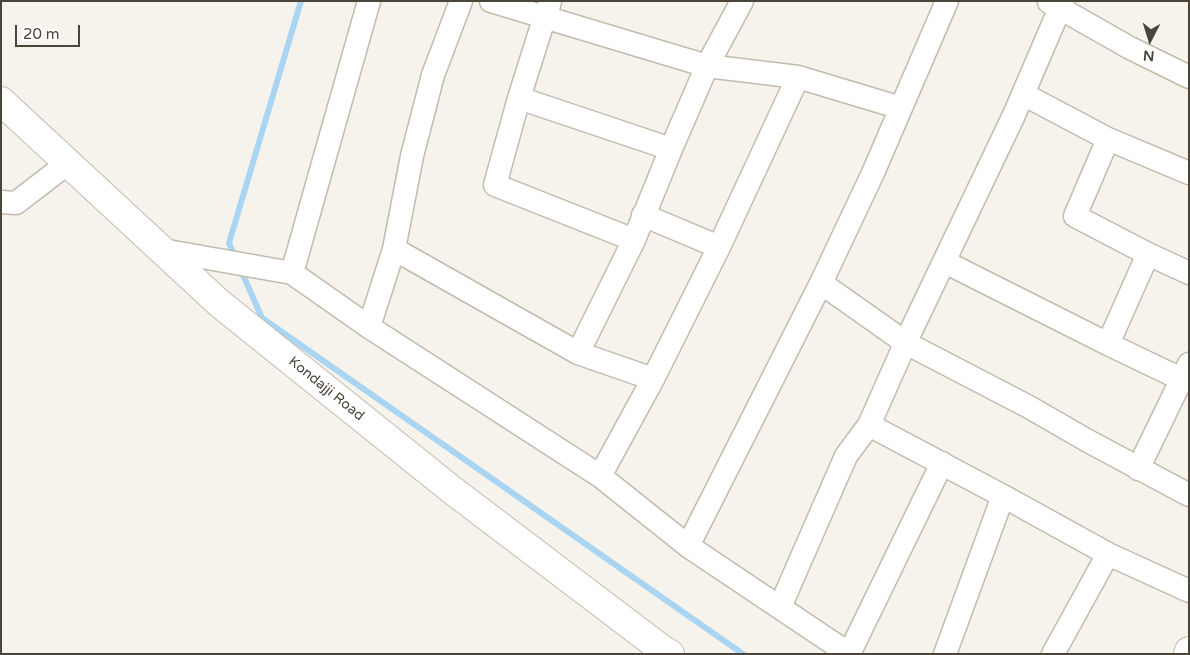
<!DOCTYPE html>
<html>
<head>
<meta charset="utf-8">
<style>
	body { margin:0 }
	#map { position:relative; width:1190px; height:655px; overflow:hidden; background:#f6f3ec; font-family:"Varela Round",sans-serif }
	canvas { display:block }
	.frame { position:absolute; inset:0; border:2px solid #4b4439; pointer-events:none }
	.north { position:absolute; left:1125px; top:15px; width:50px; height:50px; -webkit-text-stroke:4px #fff; paint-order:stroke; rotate:185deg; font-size:14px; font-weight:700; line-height:20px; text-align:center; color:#4b4439 }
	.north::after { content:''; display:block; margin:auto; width:18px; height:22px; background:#4b4439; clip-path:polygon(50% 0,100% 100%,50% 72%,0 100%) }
	.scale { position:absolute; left:15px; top:25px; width:65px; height:22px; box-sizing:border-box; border:2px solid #4b4439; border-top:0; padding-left:6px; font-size:15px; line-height:18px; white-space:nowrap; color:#4b4439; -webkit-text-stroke:4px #fff; paint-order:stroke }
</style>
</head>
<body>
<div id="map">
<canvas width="1190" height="655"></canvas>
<div class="frame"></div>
<div class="north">N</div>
<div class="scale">20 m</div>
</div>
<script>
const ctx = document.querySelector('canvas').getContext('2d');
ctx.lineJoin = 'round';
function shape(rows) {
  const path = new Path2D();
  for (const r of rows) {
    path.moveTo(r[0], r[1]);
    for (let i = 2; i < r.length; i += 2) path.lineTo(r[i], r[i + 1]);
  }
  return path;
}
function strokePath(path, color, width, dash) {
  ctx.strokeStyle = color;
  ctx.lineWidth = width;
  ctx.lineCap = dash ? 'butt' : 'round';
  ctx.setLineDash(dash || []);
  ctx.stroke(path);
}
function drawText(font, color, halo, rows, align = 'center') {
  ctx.font = font + ' "Varela Round",sans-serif';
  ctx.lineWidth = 4;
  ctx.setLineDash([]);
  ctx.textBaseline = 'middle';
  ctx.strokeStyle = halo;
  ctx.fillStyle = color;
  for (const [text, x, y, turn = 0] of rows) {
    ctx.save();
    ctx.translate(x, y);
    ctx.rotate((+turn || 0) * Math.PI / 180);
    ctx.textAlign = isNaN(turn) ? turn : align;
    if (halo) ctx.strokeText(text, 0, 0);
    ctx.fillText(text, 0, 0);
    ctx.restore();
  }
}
const stream = shape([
	[236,259,229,243,301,1],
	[240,268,262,318,743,654]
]);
const minor = shape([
	[369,1,292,273,369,327,600,476,688,546,849,654],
	[491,1,707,66,742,1],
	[947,1,873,173,821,283,906,343,1029,407,1088,441,1189,495],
	[1063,1,1014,115,909,335,869,425,1003,496,1108,554,1189,591],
	[1049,2,1130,48,1189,77],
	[1023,94,1108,139,1075,216,1148,254,1189,273],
	[519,98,544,19,546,18,550,1],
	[1108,139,1189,173],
	[671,149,634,240,495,185,519,98,671,149,707,66,798,77,901,108],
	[1,202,16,203,68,163],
	[643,215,719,247],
	[394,249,578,353,634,240],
	[162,250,292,273],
	[1148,254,1108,344,1181,379],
	[945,262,1108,344],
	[369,327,394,249,412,156,433,75,461,1],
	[578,353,653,379],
	[1138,469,1189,364],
	[600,476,653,379,719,247,798,77],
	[688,546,821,283],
	[780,607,846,456,869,425],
	[849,654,942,463],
	[945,654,1003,496],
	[1053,654,1108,554]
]);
const tertiary = shape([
	[1,101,219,303,452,490,663,650,670,654],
	[1188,654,1189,651]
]);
const streetNames = [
	["Kondajji Road",326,389,39]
];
strokePath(stream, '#a9d4f2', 6);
strokePath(minor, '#c2bbae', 25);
strokePath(tertiary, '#c2bbae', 30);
strokePath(minor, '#fff', 22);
strokePath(tertiary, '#fff', 28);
drawText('14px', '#4b4439', '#fff', streetNames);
</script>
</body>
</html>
